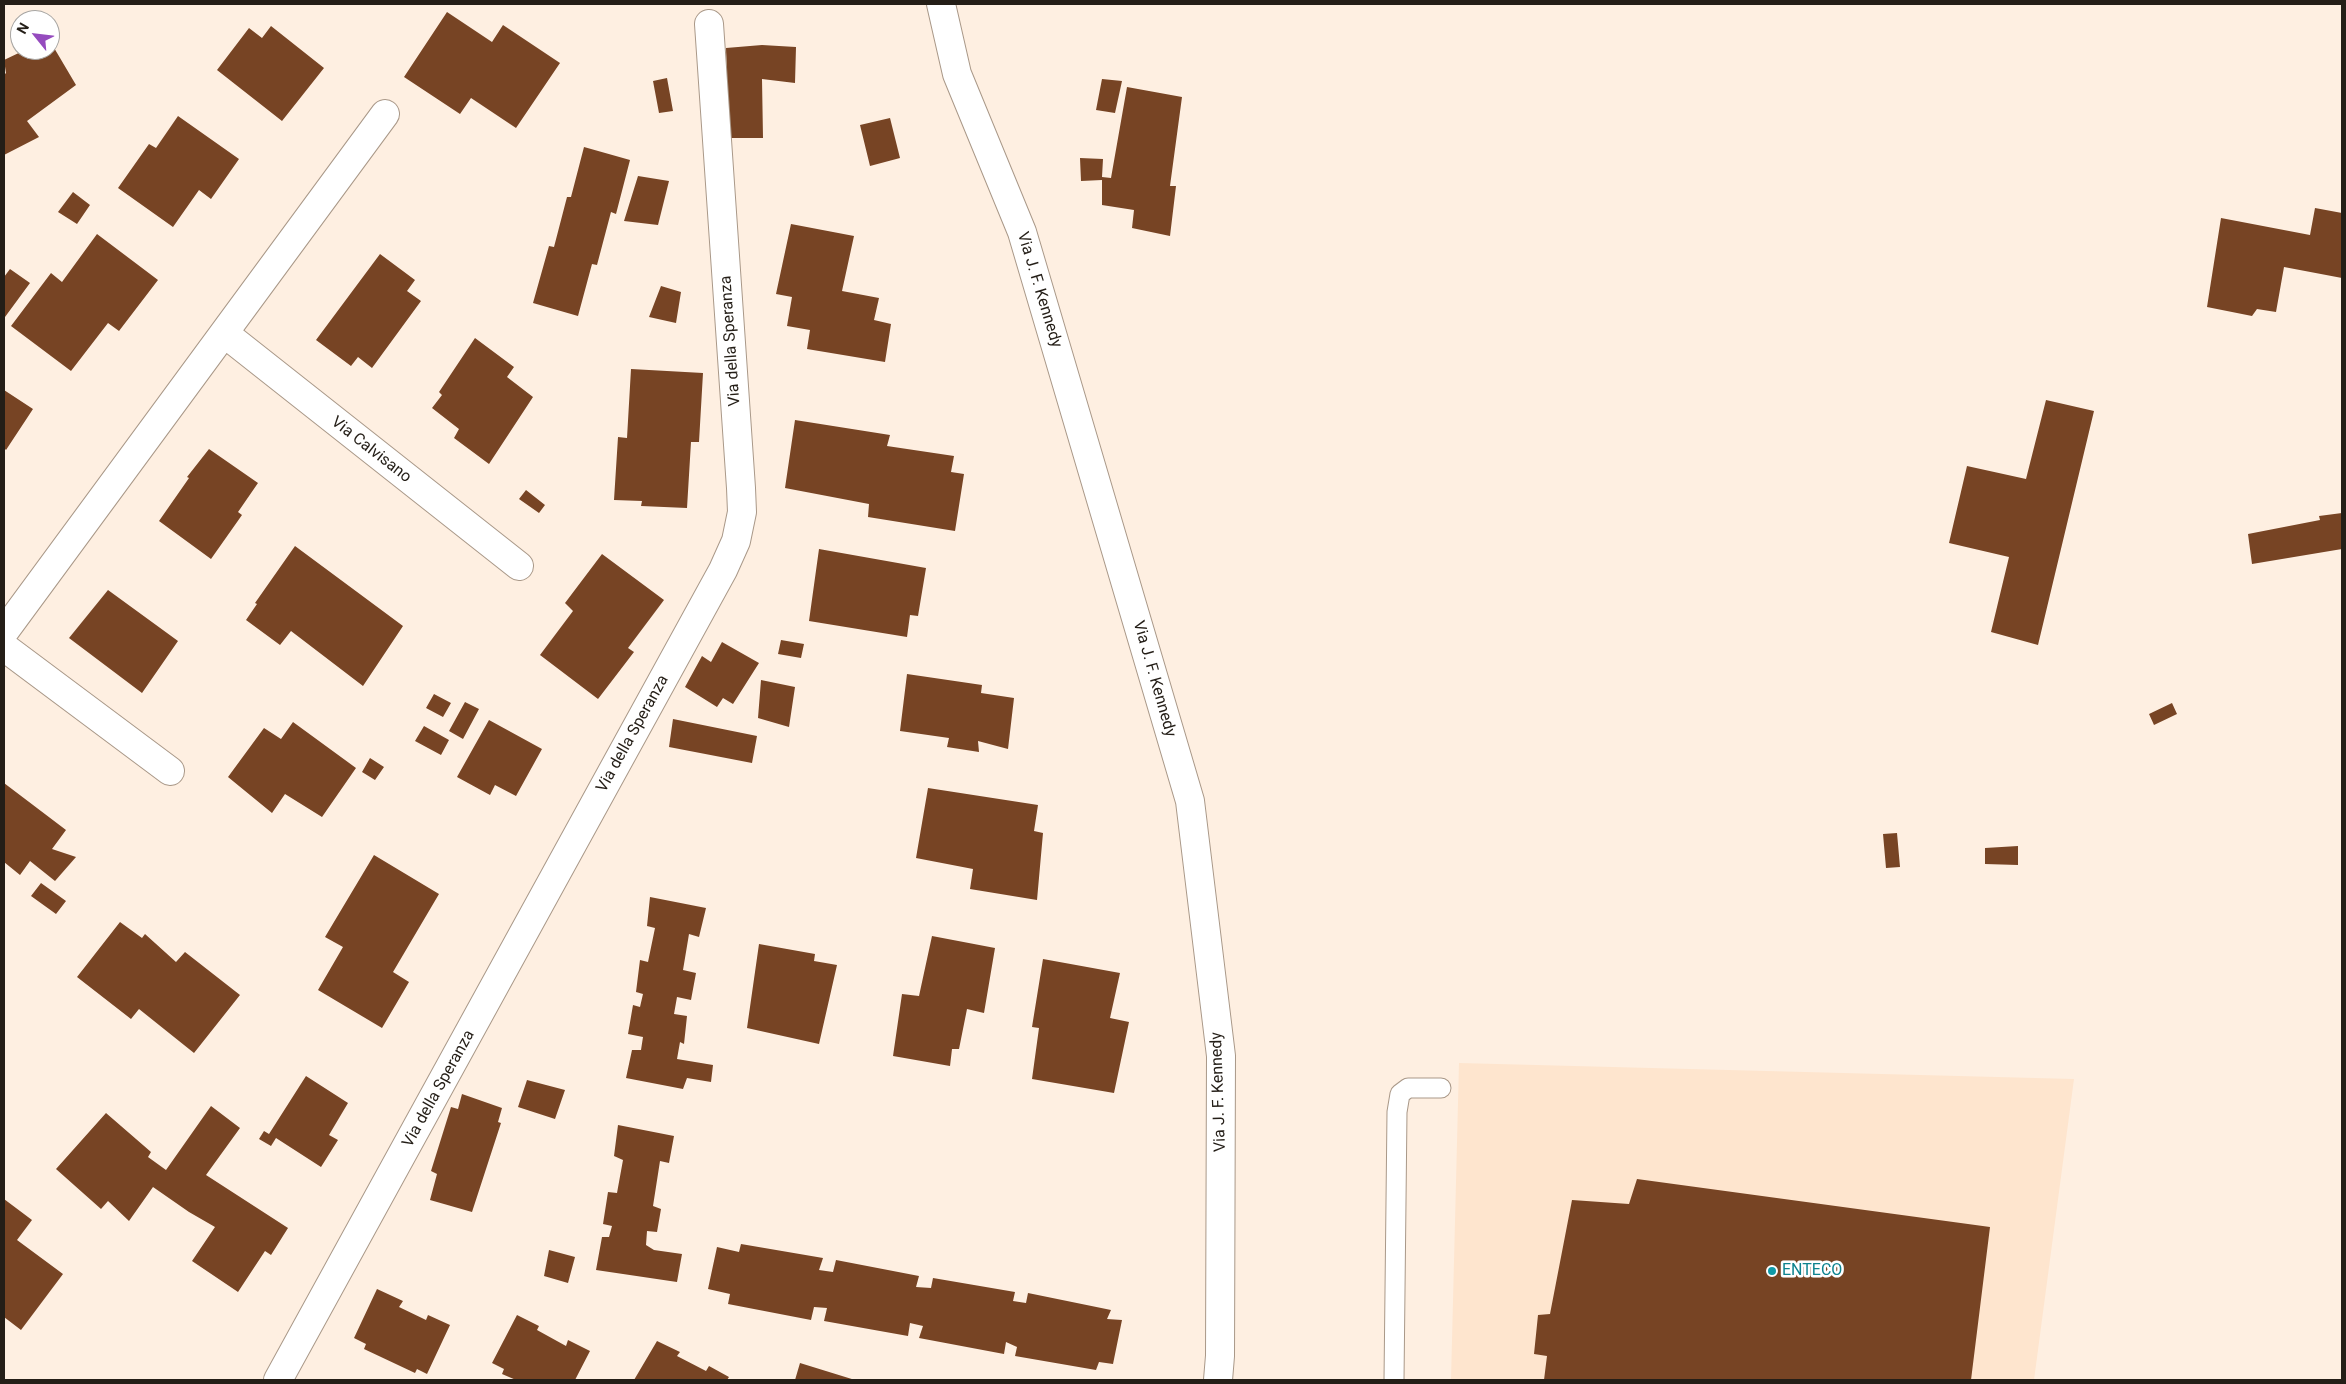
<!DOCTYPE html>
<html>
<head>
<meta charset="utf-8">
<style>
	body { margin:0 }
	#map { position:relative; width:2346px; height:1384px; overflow:hidden; background:#feefe1; font-family:Roboto,sans-serif }
	canvas { display:block }
	.frame { position:absolute; inset:0; border:5px solid #241e17; pointer-events:none }
	.north { position:absolute; left:10px; top:10px; width:50px; height:50px; box-sizing:border-box; background:#fff; border:1px solid #a7a5a2; border-radius:50%; rotate:299deg; font-size:14px; font-weight:700; line-height:20px; text-align:center; color:#241e17 }
	.north::after { content:''; display:block; margin:auto; width:18px; height:22px; background:#954bbe; clip-path:polygon(50% 0,100% 100%,50% 72%,0 100%) }
</style>
</head>
<body>
<div id="map">
<canvas width="2346" height="1384"></canvas>
<div class="frame"></div>
<div class="north">N</div>
</div>
<script>
const ctx = document.querySelector('canvas').getContext('2d');
ctx.lineJoin = 'round';
function fill(path, color) {
  ctx.fillStyle = color;
  ctx.fill(path, 'evenodd');
}
function shape(rows) {
  const path = new Path2D();
  for (const r of rows) {
    path.moveTo(r[0], r[1]);
    for (let i = 2; i < r.length; i += 2) path.lineTo(r[i], r[i + 1]);
  }
  return path;
}
function strokePath(path, color, width, dash) {
  ctx.strokeStyle = color;
  ctx.lineWidth = width;
  ctx.lineCap = dash ? 'butt' : 'round';
  ctx.setLineDash(dash || []);
  ctx.stroke(path);
}
function drawText(font, color, halo, rows, align = 'center') {
  ctx.font = font + ' Roboto,sans-serif';
  ctx.lineWidth = 5;
  ctx.setLineDash([]);
  ctx.textBaseline = 'middle';
  ctx.strokeStyle = halo;
  ctx.fillStyle = color;
  for (const [text, x, y, turn = 0] of rows) {
    ctx.save();
    ctx.translate(x, y);
    ctx.rotate((+turn || 0) * Math.PI / 180);
    ctx.textAlign = isNaN(turn) ? turn : align;
    if (halo) ctx.strokeText(text, 0, 0);
    ctx.fillText(text, 0, 0);
    ctx.restore();
  }
}
const built = shape([
	[1459,1063,2074,1079,2034,1380,1451,1380]
]);
const building = shape([
	[447,12,492,42,503,25,560,63,516,128,471,98,460,114,404,77],
	[271,26,324,68,282,121,217,70,249,28,262,38],
	[50,41,76,85,27,121,39,137,4,155,4,75,6,73,4,60,25,50,50,50],
	[762,45,796,47,795,83,762,79,763,138,729,138,726,48],
	[667,78,673,111,659,113,653,81],
	[1102,79,1122,81,1115,113,1096,110],
	[1127,87,1182,97,1170,186,1176,186,1170,236,1132,228,1134,210,1102,205,1102,180,1081,181,1080,158,1103,159,1102,177,1111,178],
	[178,116,239,159,211,199,199,190,173,227,118,188,149,144,156,148],
	[890,118,900,158,870,166,860,125],
	[584,147,630,160,616,214,611,212,597,265,592,264,578,316,533,303,549,246,554,247,567,197,571,197],
	[638,176,669,181,658,225,624,221],
	[73,192,90,205,77,224,58,212],
	[2315,208,2342,213,2342,278,2284,267,2276,312,2257,309,2252,316,2207,307,2221,218,2310,235],
	[791,224,854,236,842,291,879,298,874,320,891,324,885,362,807,349,810,330,787,326,792,297,776,294],
	[97,234,158,280,119,331,108,323,71,371,11,326,51,273,62,282],
	[380,254,415,280,407,291,421,301,372,368,358,357,351,366,316,340],
	[10,269,30,283,5,317,4,277],
	[661,286,681,292,676,323,649,317],
	[475,338,514,367,507,377,533,397,489,464,454,438,459,429,432,408,442,395,439,392],
	[631,369,703,373,699,442,691,442,687,508,641,506,642,501,614,500,618,437,627,438],
	[4,390,33,409,6,450,4,448],
	[2046,400,2094,411,2038,645,1991,632,2009,557,1949,543,1967,466,2026,479],
	[795,420,890,435,887,446,954,456,951,472,964,474,955,531,868,517,869,504,785,488],
	[209,449,258,483,238,512,242,515,211,559,159,521,189,478,187,477],
	[526,490,545,505,539,513,519,499],
	[2342,513,2342,549,2252,564,2248,534,2320,520,2319,516],
	[295,546,403,626,363,686,291,631,280,645,246,620,257,604,255,603],
	[819,549,926,568,918,616,910,615,907,637,809,621],
	[602,554,664,600,628,648,634,652,598,699,540,655,573,611,565,603],
	[108,590,178,641,142,693,69,638],
	[781,640,804,644,801,658,778,654],
	[722,642,759,663,733,704,723,698,717,707,685,687,702,656,711,662],
	[907,674,982,685,981,693,1014,698,1008,749,978,741,979,752,947,747,949,738,900,731],
	[761,680,795,687,789,727,758,718],
	[434,694,451,703,443,717,426,708],
	[465,702,479,709,463,739,449,731],
	[2172,703,2177,714,2154,725,2149,714],
	[673,719,757,736,752,763,669,747],
	[489,720,542,749,516,796,495,785,490,795,457,777],
	[293,722,356,768,322,817,285,794,272,813,228,777,264,728,281,739],
	[424,726,449,740,441,755,415,741],
	[370,758,384,767,375,780,362,772],
	[4,783,66,830,52,849,76,857,55,881,30,861,20,875,4,862],
	[928,788,1038,805,1034,831,1043,833,1037,900,970,889,973,869,916,858],
	[1897,833,1900,867,1886,868,1883,834],
	[2018,846,2018,865,1985,864,1985,848],
	[374,855,439,894,393,972,409,982,382,1028,318,990,343,947,325,937],
	[41,883,66,901,56,914,31,896],
	[650,897,706,908,699,937,689,934,683,970,696,973,691,1000,677,997,674,1014,687,1016,684,1044,680,1042,677,1059,713,1065,711,1082,687,1078,683,1089,626,1078,632,1050,641,1050,643,1037,628,1034,633,1005,640,1007,643,994,636,992,640,960,648,962,655,928,647,926],
	[120,922,142,938,145,934,176,962,185,952,240,995,194,1053,139,1009,131,1019,77,977],
	[932,936,995,948,984,1013,967,1009,959,1049,952,1049,950,1066,893,1056,902,994,919,996],
	[759,944,815,954,814,961,837,965,819,1044,747,1028],
	[1043,959,1120,973,1110,1018,1129,1022,1114,1093,1032,1079,1039,1028,1032,1027],
	[306,1076,348,1103,329,1135,338,1140,321,1167,276,1138,271,1146,259,1139,264,1131,269,1134],
	[527,1080,565,1090,555,1119,518,1107],
	[462,1094,502,1108,498,1122,501,1123,472,1212,430,1200,437,1174,431,1171,451,1107,458,1109],
	[211,1106,240,1128,206,1175,288,1228,271,1255,265,1251,238,1292,192,1261,215,1227,189,1212,153,1187,129,1221,108,1201,101,1209,56,1169,106,1113,151,1152,148,1157,166,1170],
	[618,1125,674,1136,669,1163,660,1161,653,1206,661,1209,657,1232,647,1231,646,1245,654,1250,682,1254,677,1282,596,1270,602,1237,609,1237,612,1226,603,1224,608,1192,617,1193,623,1160,614,1156],
	[1637,1179,1990,1227,1971,1380,1544,1380,1547,1356,1534,1354,1538,1315,1550,1314,1572,1200,1629,1204],
	[4,1199,32,1220,17,1240,63,1274,21,1330,4,1317],
	[741,1244,823,1258,819,1270,833,1272,836,1260,919,1276,916,1287,931,1288,933,1278,1015,1292,1013,1301,1026,1303,1028,1293,1111,1310,1107,1319,1122,1320,1113,1364,1099,1362,1096,1370,1015,1356,1017,1347,1006,1342,1004,1354,919,1338,923,1326,910,1323,908,1336,824,1321,827,1308,814,1307,811,1320,728,1304,730,1294,708,1289,717,1247,739,1252],
	[549,1250,575,1257,568,1283,544,1276],
	[377,1289,403,1301,399,1307,426,1320,428,1315,450,1325,427,1374,417,1369,415,1373,364,1349,366,1344,354,1338],
	[517,1315,539,1326,537,1330,566,1346,568,1340,590,1351,575,1380,516,1380,502,1374,504,1369,492,1363],
	[657,1341,680,1352,677,1356,706,1371,709,1366,729,1377,727,1380,634,1380],
	[800,1363,855,1380,795,1380]
]);
const lane = shape([
	[1394,1380,1397,1112,1400,1094,1408,1088,1441,1088]
]);
const street = shape([
	[224,333,519,566],
	[4,632,385,114],
	[4,647,170,771],
	[278,1380,723,570,736,541,742,512,741,488,709,24]
]);
const secondary = shape([
	[941,4,957,74,1022,232,1190,801,1221,1056,1220,1356,1218,1380]
]);
const markers = [
	[1772,1271,5,"#0f9aa8"]
];
const streetNames = [
	["Via J. F. Kennedy",1039,290,73],
	["Via della Speranza",731,341,-94],
	["Via Calvisano",371,450,38],
	["Via J. F. Kennedy",1154,679,74],
	["Via della Speranza",633,734,-61],
	["Via della Speranza",439,1089,-61],
	["Via J. F. Kennedy",1219,1092,-92]
];
const cultureNames = [
	["ENTECO",1782,1271]
];
fill(built, '#fee5ce');
fill(building, '#774424');
strokePath(lane, '#a99888', 21);
strokePath(street, '#a99888', 30);
strokePath(secondary, '#a99888', 30);
strokePath(lane, '#fff', 19);
strokePath(street, '#fff', 28);
strokePath(secondary, '#fff', 28);
for (const [x, y, r, color] of markers) {
  const dot = new Path2D();
  dot.arc(x, y, r, 0, 2 * Math.PI);
  ctx.fillStyle = color;
  ctx.fill(dot);
  strokePath(dot, '#fff', 2);
}
drawText('16px', '#241e17', '#fff', streetNames);
drawText('16px', '#0d838f', '#fff', cultureNames, 'left');
</script>
</body>
</html>
